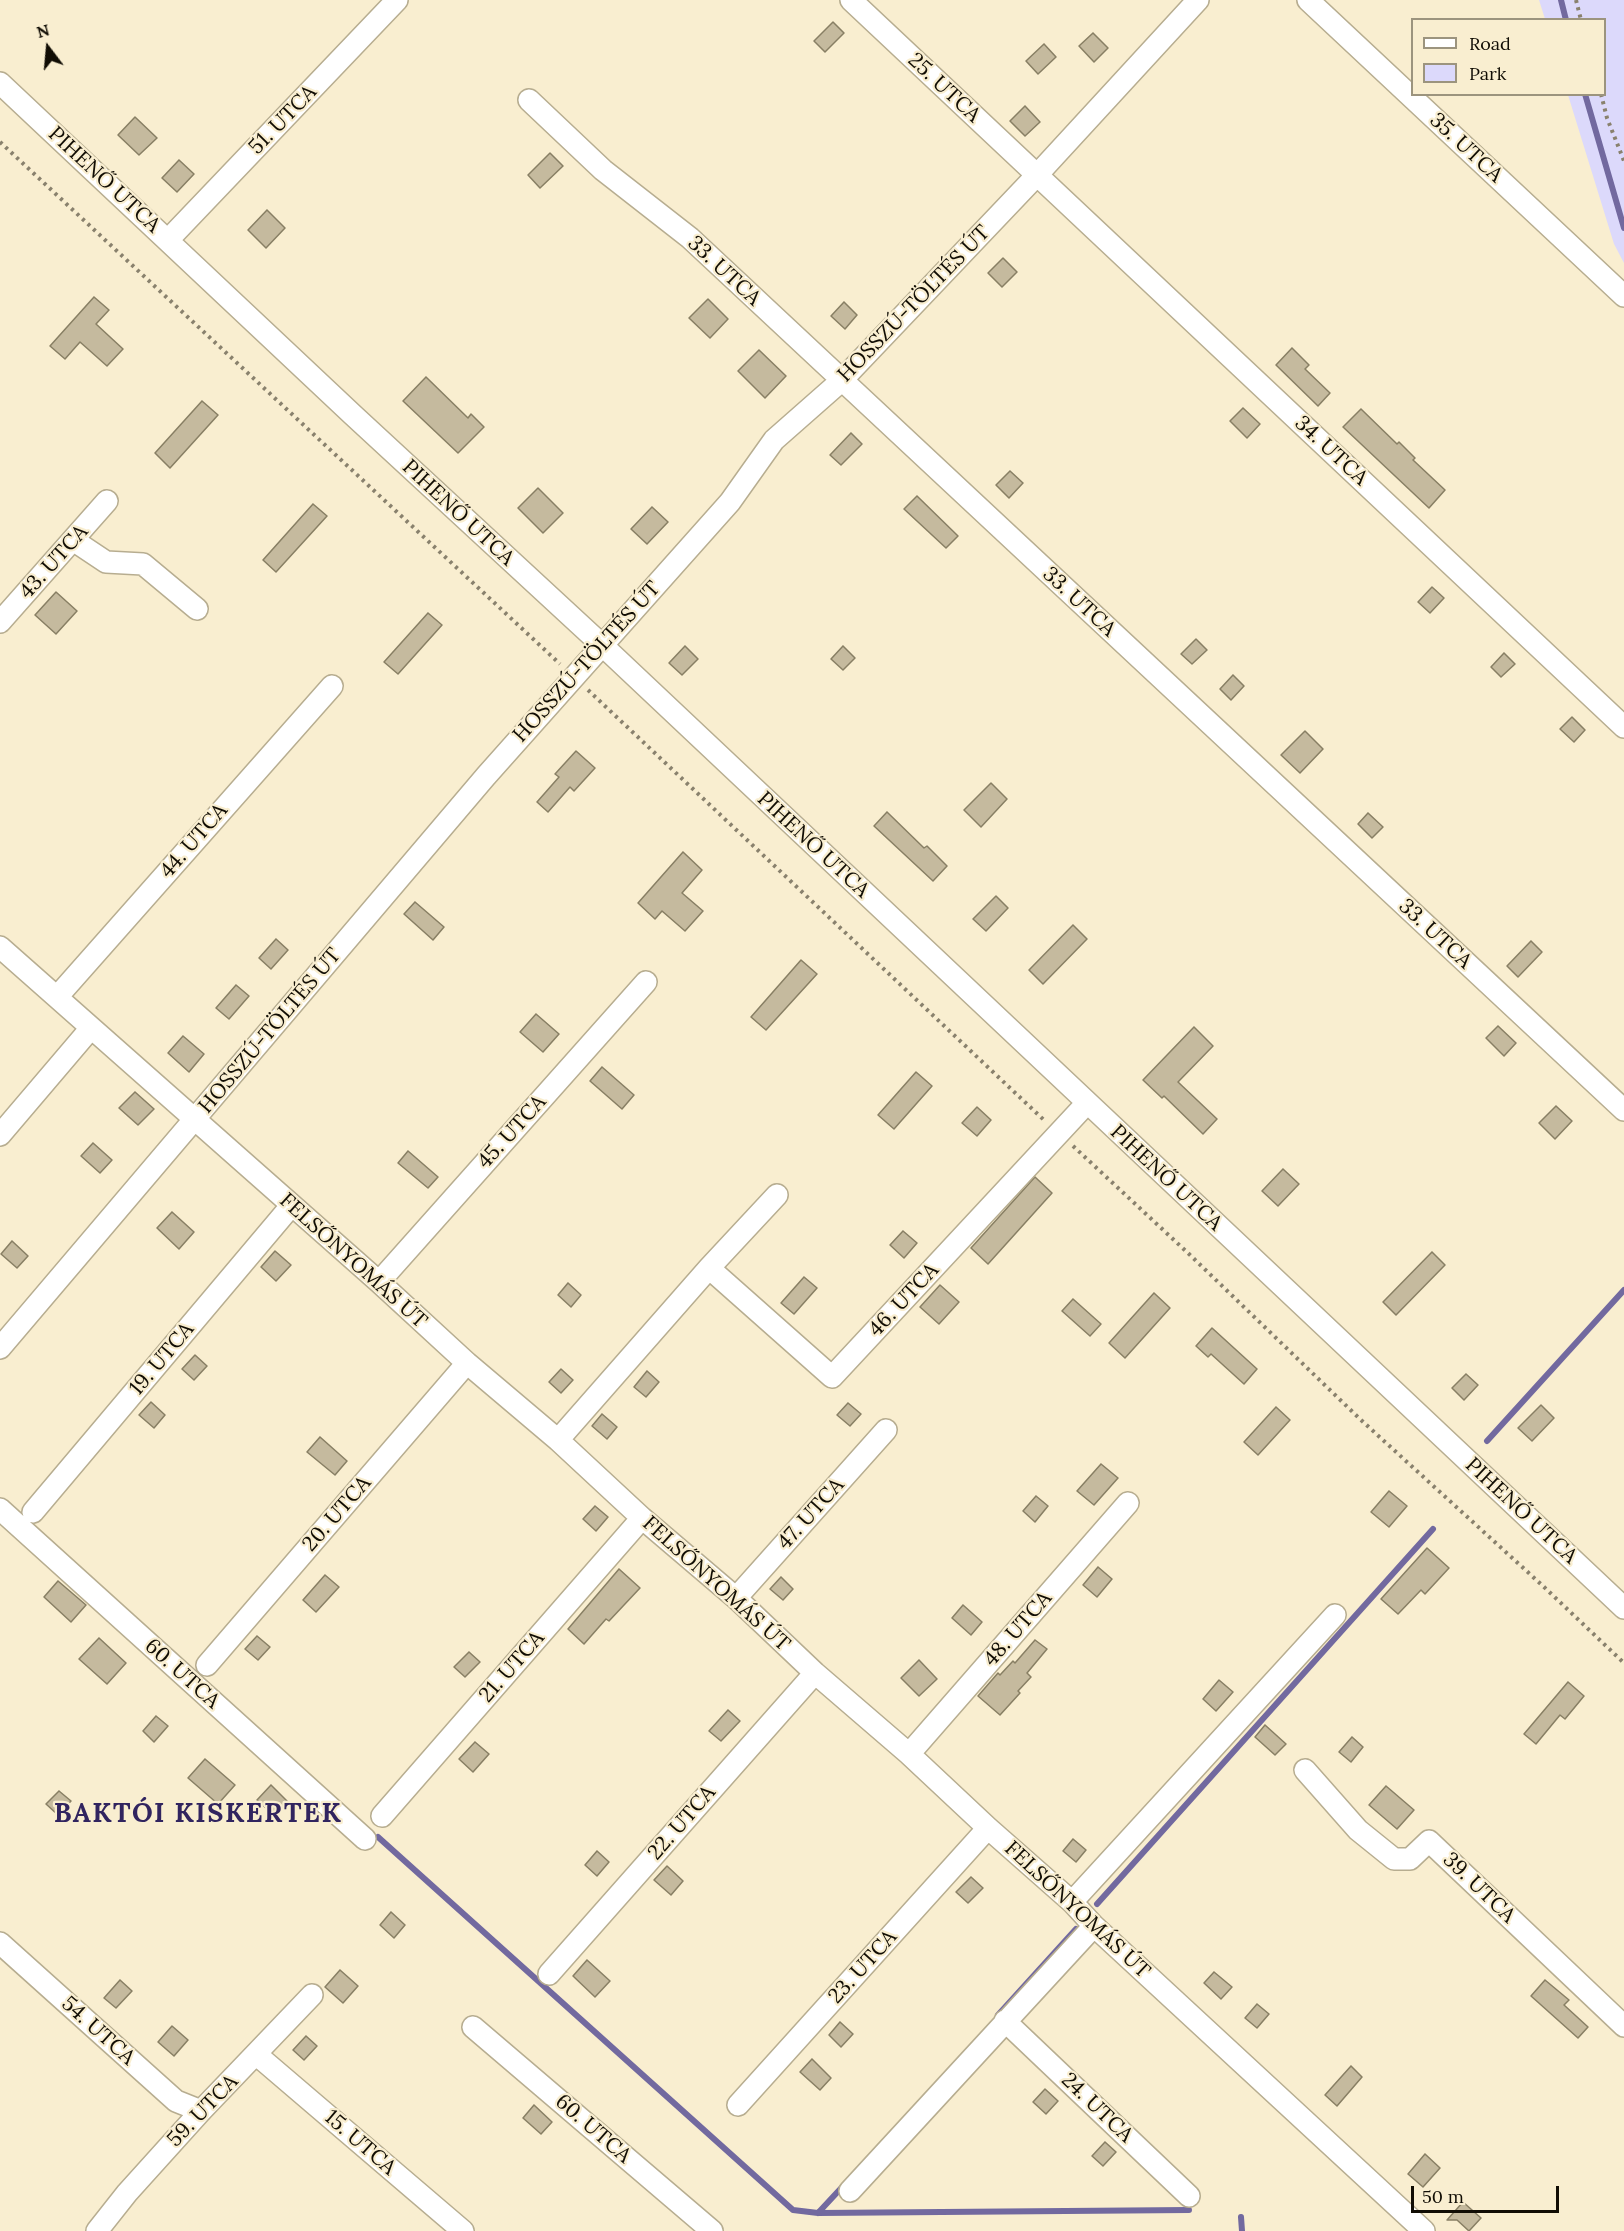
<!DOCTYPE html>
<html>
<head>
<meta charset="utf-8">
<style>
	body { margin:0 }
	#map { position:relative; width:1624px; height:2231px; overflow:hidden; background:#f9eed0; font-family:Lora,serif }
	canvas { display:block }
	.legend { position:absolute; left:1411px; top:18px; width:195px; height:78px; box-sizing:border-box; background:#f9eed0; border:2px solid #9c947e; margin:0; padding:8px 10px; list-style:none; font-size:18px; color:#110d04 }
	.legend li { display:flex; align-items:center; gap:12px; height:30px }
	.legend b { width:30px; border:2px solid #9c947e }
	.north { position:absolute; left:18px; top:18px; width:60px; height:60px; -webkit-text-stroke:4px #f9eed0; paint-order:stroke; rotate:344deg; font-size:16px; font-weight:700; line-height:24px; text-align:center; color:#110d04 }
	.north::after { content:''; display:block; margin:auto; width:21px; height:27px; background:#110d04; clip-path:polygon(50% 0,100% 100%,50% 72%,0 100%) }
	.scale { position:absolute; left:1411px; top:2186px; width:148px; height:27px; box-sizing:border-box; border:3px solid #110d04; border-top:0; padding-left:8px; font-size:18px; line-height:21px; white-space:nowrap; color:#110d04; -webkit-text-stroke:4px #f9eed0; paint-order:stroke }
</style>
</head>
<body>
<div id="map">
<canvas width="1624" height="2231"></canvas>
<ul class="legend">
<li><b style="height:8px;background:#fff"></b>Road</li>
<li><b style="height:16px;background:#dcd9fb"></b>Park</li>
</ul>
<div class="north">N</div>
<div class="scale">50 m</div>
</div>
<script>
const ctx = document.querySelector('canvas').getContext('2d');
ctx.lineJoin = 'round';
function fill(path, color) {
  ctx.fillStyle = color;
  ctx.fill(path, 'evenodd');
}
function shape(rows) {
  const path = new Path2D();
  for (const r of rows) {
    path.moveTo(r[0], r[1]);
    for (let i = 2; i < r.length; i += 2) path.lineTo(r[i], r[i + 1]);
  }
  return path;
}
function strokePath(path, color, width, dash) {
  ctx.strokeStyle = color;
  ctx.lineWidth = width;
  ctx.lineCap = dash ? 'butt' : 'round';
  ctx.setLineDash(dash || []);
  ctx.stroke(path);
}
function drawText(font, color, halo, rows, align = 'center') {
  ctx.font = font + ' Lora,serif';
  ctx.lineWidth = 4.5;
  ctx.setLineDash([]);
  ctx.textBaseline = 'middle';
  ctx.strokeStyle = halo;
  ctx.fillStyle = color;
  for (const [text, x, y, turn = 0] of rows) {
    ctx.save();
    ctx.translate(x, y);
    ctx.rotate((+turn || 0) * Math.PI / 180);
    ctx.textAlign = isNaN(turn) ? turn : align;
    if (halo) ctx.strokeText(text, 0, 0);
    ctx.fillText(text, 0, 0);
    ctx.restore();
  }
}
const green = shape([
	[1539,0,1624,0,1624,263,1614,244,1568,95,1604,94,1604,20,1545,19]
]);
const stream = shape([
	[1561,0,1566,20],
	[1585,94,1624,228],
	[1487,1441,1624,1290],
	[378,1837,793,2210,818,2213,1189,2210],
	[1097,1904,1433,1529],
	[998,2015,1076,1929],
	[818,2213,844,2185],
	[1241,2217,1242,2231]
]);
const building = shape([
	[833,22,844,33,825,52,814,41,833,22],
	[1093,33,1108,48,1094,62,1079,46,1093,33],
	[1044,44,1056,57,1038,74,1026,61,1044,44],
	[1025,106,1040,122,1025,136,1010,121,1025,106],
	[135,117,157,138,139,155,118,135,135,117],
	[550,153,563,166,540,188,528,175,550,153],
	[179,160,194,174,177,192,162,178,179,160],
	[267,210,285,228,266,248,248,230,267,210],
	[1003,258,1017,272,1002,287,988,273,1003,258],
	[94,297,109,310,96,324,123,349,107,366,80,342,65,359,50,346,94,297],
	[708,299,728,319,710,338,689,318,708,299],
	[844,302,857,315,845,329,831,316,844,302],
	[1292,348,1309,365,1305,369,1330,393,1318,406,1276,365,1292,348],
	[759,350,786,376,765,398,738,371,759,350],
	[426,377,468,418,471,414,484,427,458,453,403,401,426,377],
	[202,401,218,415,170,468,155,453,202,401],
	[1243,408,1260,424,1247,438,1230,421,1243,408],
	[1361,409,1397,444,1399,442,1415,458,1413,460,1445,490,1429,508,1343,427,1361,409],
	[851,433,862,444,841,465,830,455,851,433],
	[1010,471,1023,483,1009,498,996,485,1010,471],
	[538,488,563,513,543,533,518,508,538,488],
	[917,496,958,536,946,548,904,509,917,496],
	[313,504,327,516,276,572,263,560,313,504],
	[652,507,668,522,647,544,631,529,652,507],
	[1432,587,1444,598,1430,613,1418,602,1432,587],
	[56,592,77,611,56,634,35,615,56,592],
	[428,613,442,625,398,674,384,662,428,613],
	[1196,639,1207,650,1192,664,1181,654,1196,639],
	[685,646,698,659,682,675,669,663,685,646],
	[843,646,855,658,843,670,831,659,843,646],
	[1504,653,1515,664,1501,677,1491,667,1504,653],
	[1233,675,1244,686,1231,700,1220,689,1233,675],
	[1572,717,1585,730,1574,742,1560,729,1572,717],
	[1305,731,1323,749,1300,773,1281,755,1305,731],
	[576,751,595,768,574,791,570,787,548,812,537,802,559,777,555,774,576,751],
	[991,783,1007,799,981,827,964,810,991,783],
	[887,812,924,848,927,846,947,866,933,881,874,826,887,812],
	[1368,813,1383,827,1372,838,1358,824,1368,813],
	[683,852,702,870,682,893,703,911,685,931,662,911,655,919,638,903,683,852],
	[996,896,1008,908,986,931,973,919,996,896],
	[415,902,444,927,433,940,404,914,415,902],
	[1073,925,1087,939,1043,984,1029,970,1073,925],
	[276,939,288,950,271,969,259,958,276,939],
	[1531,941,1542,952,1518,977,1507,966,1531,941],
	[801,960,817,974,766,1030,751,1017,801,960],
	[236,985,249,996,229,1019,216,1008,236,985],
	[536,1014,559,1034,543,1052,520,1032,536,1014],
	[1498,1026,1516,1043,1504,1056,1486,1038,1498,1026],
	[1194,1027,1213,1046,1178,1082,1217,1119,1203,1134,1164,1096,1162,1098,1143,1080,1194,1027],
	[183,1036,204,1054,189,1072,168,1053,183,1036],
	[602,1067,634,1095,622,1109,590,1081,602,1067],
	[916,1072,932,1086,894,1129,878,1115,916,1072],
	[135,1092,154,1109,138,1125,119,1108,135,1092],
	[1556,1106,1572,1121,1555,1139,1539,1123,1556,1106],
	[977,1107,991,1120,977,1136,962,1123,977,1107],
	[93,1143,112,1160,100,1173,81,1156,93,1143],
	[408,1151,438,1177,428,1188,398,1163,408,1151],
	[1283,1169,1299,1184,1278,1206,1262,1191,1283,1169],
	[1035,1177,1052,1193,988,1264,971,1248,1035,1177],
	[172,1212,194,1232,179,1249,157,1228,172,1212],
	[903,1231,917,1243,904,1258,890,1245,903,1231],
	[12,1241,28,1256,17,1268,1,1254,12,1241],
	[275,1251,291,1265,276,1281,261,1267,275,1251],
	[1432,1252,1445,1265,1396,1315,1383,1302,1432,1252],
	[804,1277,817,1288,794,1314,781,1303,804,1277],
	[568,1283,581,1295,571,1307,558,1295,568,1283],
	[940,1285,959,1302,939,1324,920,1307,940,1285],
	[1154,1293,1170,1308,1125,1358,1109,1343,1154,1293],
	[1073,1299,1101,1324,1090,1336,1062,1311,1073,1299],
	[1212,1328,1257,1369,1244,1384,1211,1354,1208,1357,1196,1346,1212,1328],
	[195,1355,207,1366,194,1380,182,1369,195,1355],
	[561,1369,573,1380,561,1393,549,1382,561,1369],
	[647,1371,659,1382,646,1397,634,1387,647,1371],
	[1466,1374,1478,1385,1464,1400,1452,1388,1466,1374],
	[151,1402,165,1415,154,1428,139,1415,151,1402],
	[848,1403,861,1414,850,1426,837,1415,848,1403],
	[1541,1405,1554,1418,1532,1441,1518,1428,1541,1405],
	[1276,1407,1290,1420,1258,1455,1244,1442,1276,1407],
	[602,1414,617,1427,607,1439,592,1426,602,1414],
	[320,1437,347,1461,335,1475,307,1452,320,1437],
	[1101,1464,1118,1478,1094,1505,1077,1491,1101,1464],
	[1389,1491,1407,1506,1389,1527,1371,1512,1389,1491],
	[1036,1496,1048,1506,1035,1522,1023,1511,1036,1496],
	[595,1506,608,1517,596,1531,583,1519,595,1506],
	[1427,1548,1449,1568,1425,1594,1421,1590,1398,1614,1381,1599,1427,1548],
	[1098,1567,1112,1579,1097,1597,1083,1585,1098,1567],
	[619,1569,640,1588,609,1621,606,1619,584,1644,568,1629,619,1569],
	[325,1575,339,1587,316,1612,303,1600,325,1575],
	[781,1577,793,1589,783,1600,770,1589,781,1577],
	[58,1581,86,1605,71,1622,44,1597,58,1581],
	[963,1605,982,1622,971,1635,952,1618,963,1605],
	[257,1636,270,1647,258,1660,245,1649,257,1636],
	[99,1638,126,1663,107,1684,79,1659,99,1638],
	[1035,1640,1047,1649,1027,1673,1031,1677,1018,1691,1020,1693,1000,1715,978,1696,998,1673,1000,1675,1013,1661,1015,1663,1035,1640],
	[469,1652,480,1662,465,1677,454,1667,469,1652],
	[919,1660,937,1679,919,1696,901,1678,919,1660],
	[1219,1680,1233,1692,1216,1711,1203,1699,1219,1680],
	[1568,1682,1584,1696,1565,1719,1560,1715,1536,1744,1524,1734,1568,1682],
	[728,1710,740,1721,721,1741,709,1731,728,1710],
	[156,1716,168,1726,154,1742,143,1731,156,1716],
	[1265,1725,1286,1744,1275,1755,1255,1737,1265,1725],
	[1352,1737,1363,1747,1351,1762,1339,1752,1352,1737],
	[475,1742,489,1754,473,1772,459,1759,475,1742],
	[205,1759,235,1785,218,1804,188,1778,205,1759],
	[271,1785,288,1802,275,1816,257,1800,271,1785],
	[1386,1786,1414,1810,1397,1829,1369,1805,1386,1786],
	[59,1791,71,1801,58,1815,46,1804,59,1791],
	[1073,1839,1086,1850,1076,1862,1063,1851,1073,1839],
	[597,1851,609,1862,597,1876,585,1865,597,1851],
	[667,1866,683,1881,671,1895,654,1880,667,1866],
	[971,1877,983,1888,968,1903,956,1892,971,1877],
	[391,1912,405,1925,394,1938,380,1925,391,1912],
	[587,1960,610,1981,595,1997,573,1976,587,1960],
	[340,1970,358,1986,343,2003,325,1987,340,1970],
	[1214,1972,1232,1987,1221,1999,1204,1983,1214,1972],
	[120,1980,132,1991,116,2008,104,1998,120,1980],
	[1545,1980,1569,2000,1564,2005,1588,2027,1578,2038,1531,1996,1545,1980],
	[1257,2004,1269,2014,1257,2028,1245,2018,1257,2004],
	[840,2022,853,2034,841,2047,829,2035,840,2022],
	[172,2026,188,2040,174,2056,158,2042,172,2026],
	[306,2036,317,2046,304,2060,293,2050,306,2036],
	[812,2059,831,2078,820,2090,800,2072,812,2059],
	[1351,2066,1362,2077,1337,2106,1325,2095,1351,2066],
	[1045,2089,1058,2101,1046,2114,1033,2102,1045,2089],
	[534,2105,552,2122,541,2134,523,2118,534,2105],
	[1105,2142,1116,2152,1103,2166,1092,2156,1105,2142],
	[1425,2154,1440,2168,1423,2187,1408,2174,1425,2154],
	[1463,2202,1481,2218,1469,2231,1457,2220,1447,2220,1463,2202]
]);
const path = shape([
	[1576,0,1581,20],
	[1601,94,1607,118,1624,161],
	[0,142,560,664],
	[588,690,1045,1121],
	[1073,1146,1189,1254,1361,1420,1543,1586,1624,1663]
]);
const minor = shape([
	[851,0,1624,727],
	[1308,0,1624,296],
	[0,83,353,415,602,645,1624,1608],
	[529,100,603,170,690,238,1624,1110],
	[168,240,397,0],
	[73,540,106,562,143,564,197,609],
	[0,622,107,501],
	[0,947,379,1282,467,1363,558,1440,642,1518,736,1598,815,1673,909,1754,988,1828,1072,1902,1094,1926,1424,2231],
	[57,997,332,686],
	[0,1135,91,1028],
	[709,1268,777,1195],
	[379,1282,646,982],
	[0,1348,486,776,730,502,774,440,841,381,1037,175,1198,0],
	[558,1440,709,1268,832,1377,1087,1103],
	[0,1509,365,1839],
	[33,1512,291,1206],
	[736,1598,886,1430],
	[207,1665,467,1363],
	[909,1754,1128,1503],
	[1305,1770,1358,1830,1394,1859,1410,1859,1429,1841,1624,2026],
	[382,1816,642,1518],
	[1072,1902,1335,1615],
	[0,1943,176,2101,201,2111],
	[549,1974,815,1673],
	[1005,2021,1189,2196],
	[473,2027,712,2231],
	[257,2055,463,2231],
	[738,2105,988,1828],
	[850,2191,1094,1926],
	[97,2231,127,2193,201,2111,312,1995]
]);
const streetNames = [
	["25. UTCA",944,88,43],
	["51. UTCA",283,120,-46],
	["35. UTCA",1466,148,43],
	["PIHENŐ UTCA",104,180,43],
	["33. UTCA",724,271,43],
	["HOSSZÚ-TÖLTÉS ÚT",914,304,-46],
	["34. UTCA",1331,451,43],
	["PIHENŐ UTCA",458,513,43],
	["43. UTCA",54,562,-48],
	["33. UTCA",1079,602,43],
	["HOSSZÚ-TÖLTÉS ÚT",587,662,-48],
	["44. UTCA",194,841,-49],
	["PIHENŐ UTCA",813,845,43],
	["33. UTCA",1435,934,43],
	["HOSSZÚ-TÖLTÉS ÚT",270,1031,-50],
	["45. UTCA",512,1132,-48],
	["PIHENŐ UTCA",1166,1178,43],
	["FELSŐNYOMÁS ÚT",353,1261,42],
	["46. UTCA",904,1300,-47],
	["19. UTCA",162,1359,-50],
	["PIHENŐ UTCA",1521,1511,43],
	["20. UTCA",337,1514,-49],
	["47. UTCA",811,1514,-48],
	["FELSŐNYOMÁS ÚT",716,1584,42],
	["48. UTCA",1018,1629,-49],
	["21. UTCA",512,1667,-49],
	["60. UTCA",182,1674,42],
	["22. UTCA",682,1823,-49],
	["39. UTCA",1479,1888,44],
	["FELSŐNYOMÁS ÚT",1077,1910,43],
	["23. UTCA",863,1967,-48],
	["54. UTCA",98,2031,42],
	["24. UTCA",1097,2108,44],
	["59. UTCA",203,2111,-46],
	["60. UTCA",593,2129,41],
	["15. UTCA",360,2143,41]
];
const districtNames = [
	["BAKTÓI KISKERTEK",198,1814]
];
fill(green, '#dcd9fb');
strokePath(stream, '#72699f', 6);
fill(building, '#c5ba9e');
strokePath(building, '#887f64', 1.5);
strokePath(minor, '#b7ad90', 24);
strokePath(path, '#89816d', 4, [3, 4.5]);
strokePath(minor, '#fff', 21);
drawText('21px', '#110d04', '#f9eed0', streetNames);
ctx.letterSpacing = '1.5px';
drawText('bold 27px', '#31245f', '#f9eed0', districtNames);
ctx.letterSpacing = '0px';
</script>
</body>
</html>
